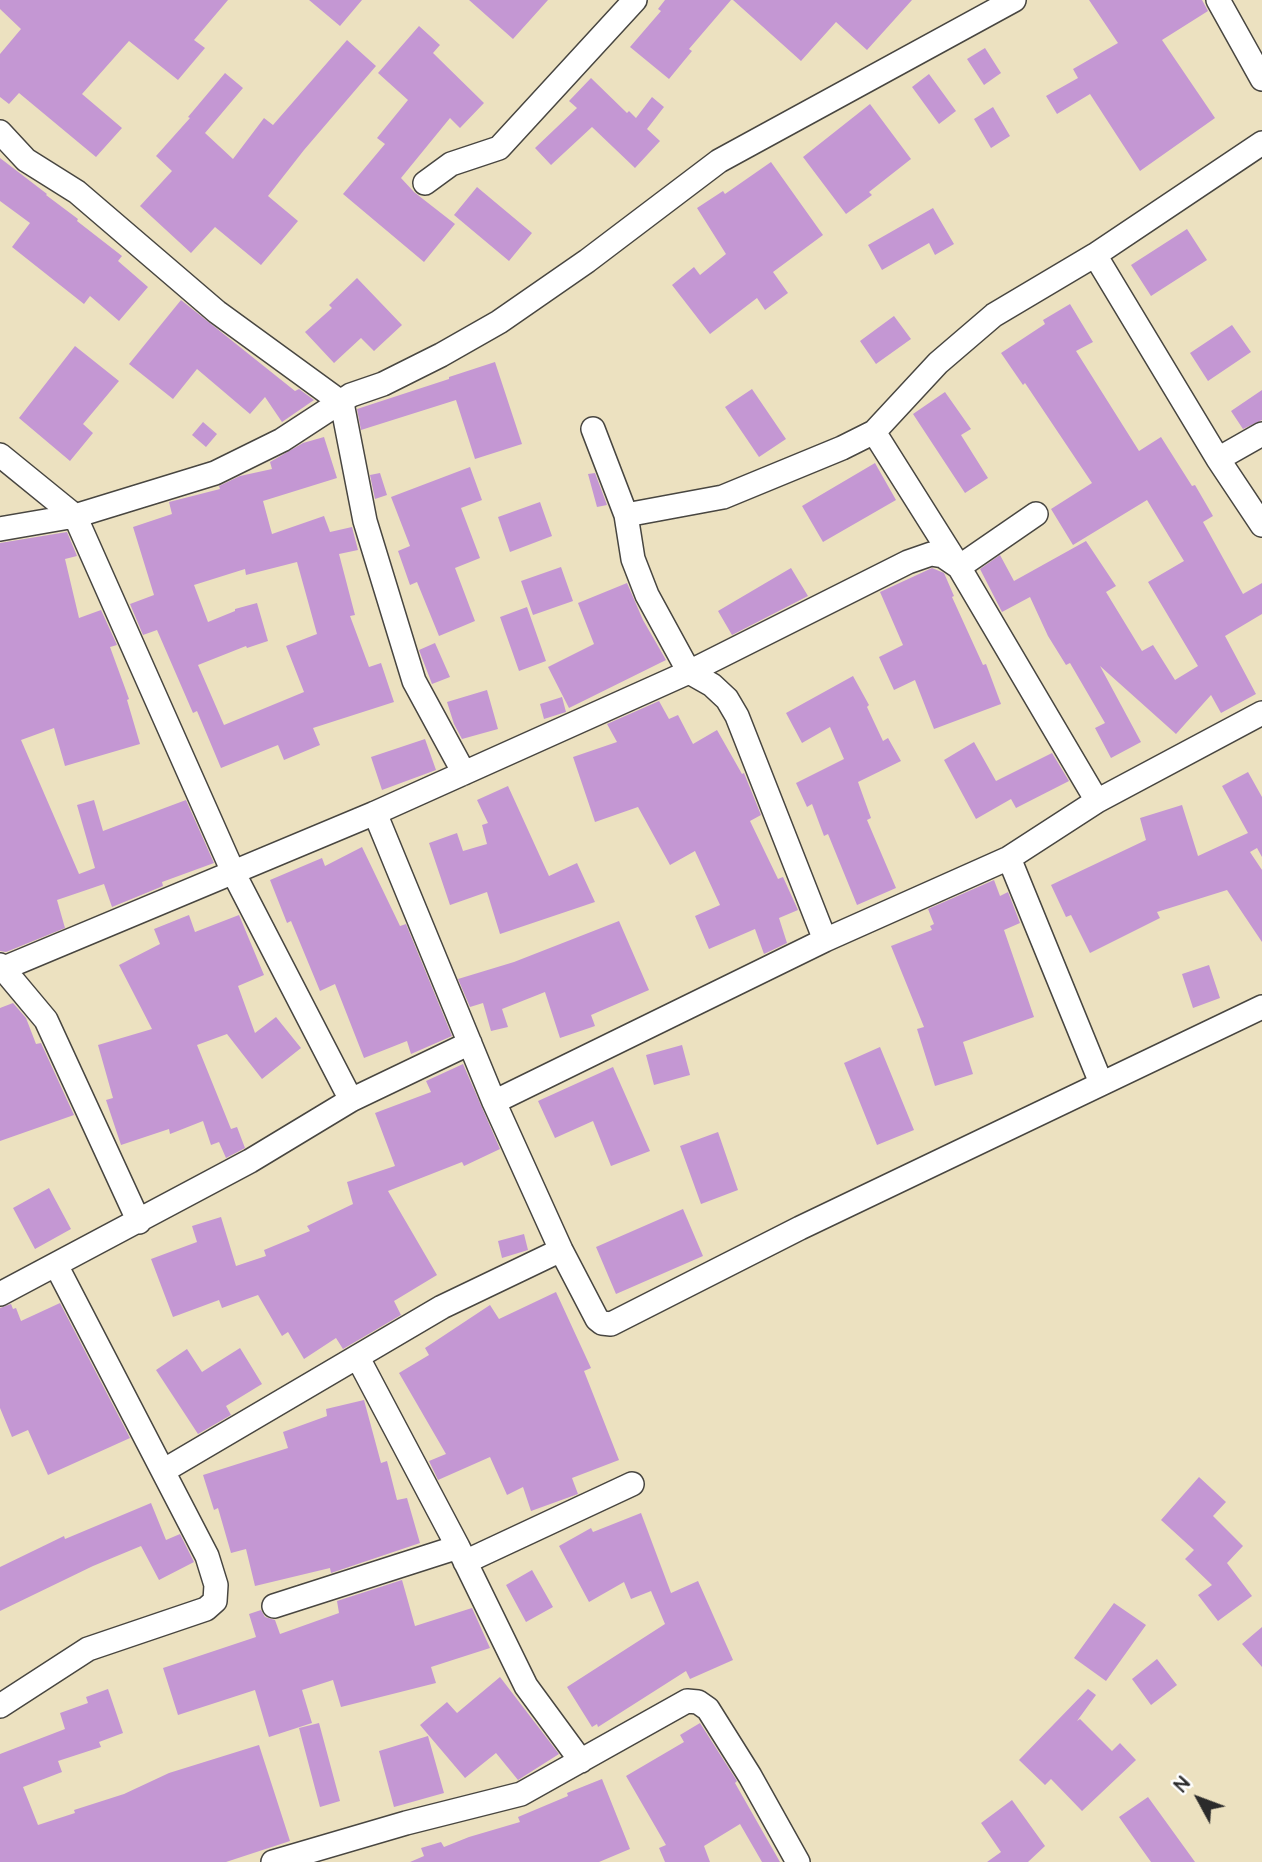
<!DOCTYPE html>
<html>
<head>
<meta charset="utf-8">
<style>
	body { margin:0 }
	#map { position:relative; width:1262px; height:1862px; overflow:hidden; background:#ece1c0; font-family:"Architects Daughter",sans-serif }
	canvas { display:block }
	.north { position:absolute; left:1164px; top:1764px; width:70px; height:70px; -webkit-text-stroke:5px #fff; paint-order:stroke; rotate:311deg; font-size:19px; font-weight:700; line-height:28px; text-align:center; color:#2b2b2b }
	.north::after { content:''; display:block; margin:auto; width:24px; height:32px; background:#2b2b2b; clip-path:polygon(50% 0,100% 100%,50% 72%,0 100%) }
</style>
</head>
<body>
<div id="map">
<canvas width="1262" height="1862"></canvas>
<div class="north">N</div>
</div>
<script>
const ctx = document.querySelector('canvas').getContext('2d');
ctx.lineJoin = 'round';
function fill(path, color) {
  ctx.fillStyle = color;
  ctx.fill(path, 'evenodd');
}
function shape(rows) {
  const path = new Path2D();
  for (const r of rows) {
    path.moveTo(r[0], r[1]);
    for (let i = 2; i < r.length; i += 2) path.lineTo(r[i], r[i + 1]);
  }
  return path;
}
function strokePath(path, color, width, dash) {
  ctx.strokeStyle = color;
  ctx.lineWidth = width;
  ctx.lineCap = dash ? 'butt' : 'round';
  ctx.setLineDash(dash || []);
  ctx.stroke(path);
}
const building = shape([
	[0,0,228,0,194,40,205,48,178,80,129,41,82,94,122,128,96,157,19,93,9,104,0,97,0,54,21,29,0,9],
	[309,0,362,0,340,26],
	[469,0,548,0,513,39],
	[665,0,731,0,689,49,692,51,669,79,630,47,661,11,658,9],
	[733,0,912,0,867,50,836,22,801,61],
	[1089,0,1202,0,1208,11,1162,40,1215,118,1140,171,1090,94,1057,114,1046,96,1078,78,1073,69,1118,43],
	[419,26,440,45,433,53,484,103,460,128,450,118,401,178,414,192,455,224,424,262,343,194,385,144,377,138,408,100,378,73],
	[347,40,376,66,304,150,268,196,298,221,261,265,215,227,191,253,140,206,172,171,156,156,190,118,188,117,225,73,243,88,205,133,233,159,264,118,273,125],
	[985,48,1001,73,984,85,967,59],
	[929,74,956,111,939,124,912,87],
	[591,78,627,113,629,111,636,118,652,97,664,107,647,129,660,141,635,168,592,127,551,165,535,148,577,108,569,101],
	[870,104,911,159,869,192,872,195,846,214,803,157],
	[993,107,1010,136,991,148,974,119],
	[0,158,47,194,46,195,78,219,77,221,122,256,118,261,148,287,119,321,90,296,84,304,12,247,30,223,0,201],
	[771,162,823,235,773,272,788,293,765,310,757,298,710,334,672,285,694,267,700,275,726,254,697,208,723,191,725,194],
	[477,187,532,233,509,261,454,215],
	[933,208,954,244,935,255,929,243,882,270,868,245],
	[1187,229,1207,260,1151,296,1131,265],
	[357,278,402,325,374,351,361,338,334,363,305,332,332,308,329,305],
	[181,300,295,391,299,389,314,400,282,422,265,397,250,414,197,369,173,399,129,364],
	[1070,304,1093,342,1076,351,1139,451,1161,437,1192,486,1195,485,1213,516,1203,522,1243,594,1262,583,1262,614,1225,636,1256,694,1221,713,1211,695,1176,734,1100,666,1141,742,1111,758,1095,728,1105,723,1070,663,1066,665,1048,636,1030,597,1002,612,980,569,1000,555,1014,581,1086,541,1116,586,1106,592,1142,651,1153,645,1175,680,1198,666,1148,582,1184,561,1147,500,1073,545,1051,509,1092,483,1025,383,1023,385,1001,353,1045,324,1043,320],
	[894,316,911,339,876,364,860,341],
	[1232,325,1251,352,1208,381,1190,353],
	[75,346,119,381,83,424,93,433,70,461,19,418],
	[495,362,522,444,475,459,456,400,361,430,357,409,449,379,449,377],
	[752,389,786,439,759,457,725,407],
	[1262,390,1262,420,1243,429,1231,411],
	[945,392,971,429,961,435,988,478,965,493,913,414],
	[203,422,217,434,206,447,192,435],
	[324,437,337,478,263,501,272,534,324,516,330,532,352,527,358,550,339,554,355,615,350,616,369,667,381,663,394,702,313,728,320,745,284,760,278,745,221,768,197,711,193,713,157,630,143,635,130,604,154,595,133,527,172,514,169,502,220,489,219,486,240,476,272,469,270,462,303,443],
	[297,562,317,634,286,646,304,692,224,725,198,665,246,646,247,648,268,641,257,603,235,609,235,611,208,622,194,585,245,569,246,575],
	[875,463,896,500,823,542,802,506],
	[470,467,482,500,461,508,480,558,455,568,475,621,439,636,417,582,410,585,398,551,410,546,391,497],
	[380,473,387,495,375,499,370,475],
	[595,473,607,505,597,507,588,474],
	[540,502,552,536,510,552,498,517],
	[67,532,77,556,65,559,79,618,101,610,117,645,110,647,129,699,127,700,140,744,65,766,54,728,21,740,79,874,95,868,77,805,94,800,103,831,186,800,214,863,162,882,163,886,112,907,104,884,57,900,65,928,6,952,0,951,0,543],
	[561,567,573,601,533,615,521,581],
	[791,568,808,596,732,635,718,611],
	[932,568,944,573,954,596,952,597,983,665,986,664,1001,704,934,729,915,680,894,690,879,657,903,645,880,592],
	[627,583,643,620,666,660,569,708,548,667,594,644,578,603],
	[527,607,546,661,519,671,500,617],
	[435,643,450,677,432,684,419,650],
	[853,676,869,705,867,707,883,741,888,738,901,761,858,782,871,818,867,820,896,888,857,905,828,834,824,836,812,804,807,807,796,783,844,759,830,727,802,743,786,713],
	[487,690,498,729,462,739,454,724,447,702],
	[562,697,566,712,544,719,540,704],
	[659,701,669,719,678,715,693,744,717,730,742,774,744,773,761,815,750,821,778,879,783,877,798,910,779,918,787,943,764,954,755,929,709,949,695,916,720,905,695,851,670,865,638,807,595,822,573,757,617,742,607,724],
	[425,739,436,770,382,790,371,757],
	[974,742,996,781,1052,753,1069,781,1016,808,1011,799,976,819,944,760],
	[1248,772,1262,797,1262,857,1257,848,1250,852,1262,870,1262,942,1227,890,1157,912,1160,918,1090,953,1071,915,1066,917,1051,885,1146,840,1140,818,1182,805,1198,856,1248,833,1222,786],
	[508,786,549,876,577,863,595,902,500,934,487,892,450,905,429,843,457,833,463,851,487,844,482,825,488,823,477,800],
	[362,847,400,926,406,924,452,1036,411,1054,407,1041,364,1058,335,984,320,991,291,921,287,923,270,880,322,858,325,866],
	[994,880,1000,896,1008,892,1020,923,1004,930,1034,1017,963,1042,973,1074,935,1086,917,1029,924,1027,891,946,932,930,930,926,934,924,928,909],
	[189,915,195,932,239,915,264,975,238,986,255,1033,276,1017,301,1048,262,1079,227,1034,197,1045,231,1129,237,1127,245,1148,226,1158,219,1142,211,1145,203,1121,170,1134,169,1129,121,1145,106,1100,113,1098,98,1045,152,1029,119,965,160,944,154,929],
	[619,921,649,990,591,1015,595,1026,560,1038,545,992,502,1009,508,1027,491,1031,483,1003,470,1007,458,979,514,962],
	[1209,965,1220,998,1193,1008,1182,974],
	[13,1003,26,1018,36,1044,41,1043,74,1115,0,1141,0,1008],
	[682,1045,690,1075,654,1085,646,1055],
	[880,1047,914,1130,877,1145,844,1063],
	[463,1064,500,1149,464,1166,462,1162,388,1191,437,1275,394,1301,401,1315,343,1349,336,1338,304,1359,288,1332,282,1336,258,1295,222,1308,219,1300,173,1317,151,1259,197,1242,192,1226,221,1217,236,1266,266,1256,264,1250,310,1231,307,1226,353,1204,347,1182,395,1166,375,1113,431,1092,426,1081],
	[613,1067,650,1151,611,1166,593,1121,555,1138,538,1101],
	[718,1132,738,1190,701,1204,680,1146],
	[49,1188,71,1229,35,1249,13,1208],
	[683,1209,703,1256,616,1294,596,1247],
	[524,1234,528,1250,502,1258,498,1241],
	[556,1292,591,1368,584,1371,619,1460,572,1478,578,1494,531,1511,523,1487,507,1495,490,1457,438,1480,429,1461,446,1454,399,1373,429,1355,425,1348,490,1305,499,1319],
	[60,1303,130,1438,48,1475,28,1430,12,1437,0,1408,0,1308,11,1304,13,1309,16,1308,21,1321],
	[240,1348,262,1384,226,1406,231,1415,198,1434,156,1370,187,1349,202,1372],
	[364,1400,381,1463,387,1461,397,1500,407,1498,420,1543,331,1573,330,1568,255,1586,246,1549,231,1553,218,1508,214,1510,203,1475,288,1448,283,1432,327,1416,326,1409],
	[1199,1477,1226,1502,1213,1516,1243,1546,1227,1563,1252,1596,1218,1621,1198,1595,1212,1585,1185,1559,1194,1550,1161,1520],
	[151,1503,166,1540,180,1534,194,1562,159,1580,141,1546,93,1566,0,1611,0,1567,64,1536,65,1539],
	[641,1513,671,1593,698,1581,733,1660,690,1679,686,1671,598,1727,597,1724,592,1727,567,1687,665,1624,651,1591,631,1599,624,1582,589,1602,559,1546,591,1528,593,1532],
	[532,1570,553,1607,526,1622,506,1585],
	[402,1580,415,1626,472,1608,490,1648,431,1667,436,1683,341,1707,333,1680,302,1690,312,1723,269,1737,255,1690,178,1715,163,1668,256,1637,249,1614,261,1610,265,1617,275,1620,280,1634,339,1613,337,1601],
	[1114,1603,1146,1625,1106,1681,1074,1658],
	[1262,1627,1262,1667,1242,1644],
	[1157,1659,1177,1685,1151,1705,1132,1679],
	[500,1677,559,1754,518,1780,496,1753,465,1778,420,1725,447,1702,457,1713],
	[108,1689,123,1733,99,1742,101,1747,58,1761,62,1772,23,1787,38,1825,75,1813,74,1810,124,1794,169,1773,259,1745,290,1841,226,1862,0,1862,0,1754,65,1729,60,1713,88,1703,86,1697],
	[1088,1689,1096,1695,1077,1721,1080,1719,1112,1751,1120,1743,1136,1760,1082,1811,1051,1779,1045,1785,1019,1760],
	[319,1723,340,1801,320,1807,299,1728],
	[700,1723,737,1781,735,1783,780,1862,762,1862,740,1824,704,1846,710,1862,665,1862,659,1848,666,1845,626,1776,684,1742,680,1735],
	[428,1736,444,1793,394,1807,379,1751],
	[602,1779,630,1849,599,1862,410,1862,424,1856,421,1848,441,1842,444,1847,469,1837,520,1822,518,1817,568,1796,567,1793],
	[1148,1797,1195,1862,1151,1862,1119,1817],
	[1012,1800,1045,1846,1028,1862,987,1862,1001,1852,981,1823]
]);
const minor = shape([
	[1218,0,1262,79],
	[0,132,26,160,77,192,217,312,342,403,365,521,414,681,464,773],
	[1262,143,1095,255,1218,459,1262,525],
	[425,183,451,164,499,148,635,0],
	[593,429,626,515,633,559,647,595,689,672,712,685,727,699,737,716,825,940],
	[874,432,938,363,994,315,1095,255],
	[0,455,75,516,234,874,351,1100],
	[1218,459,1262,434],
	[626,515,723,497,842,448,874,432,959,567,1097,801],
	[0,529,75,516,215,473,282,440,351,395,383,384,441,355,499,322,587,261,719,161,1014,0],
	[375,813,494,1102,561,1250,597,1319,602,1323,611,1324,800,1228,1262,1007],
	[1009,858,1101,1083],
	[0,965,46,1020,139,1222],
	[2,969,375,813,689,672,908,562,931,554,943,556,959,567,1036,514],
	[494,1102,825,940,1009,858,1097,801,1262,713],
	[0,1294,250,1161,351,1100,470,1043],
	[358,1358,458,1547,526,1686,581,1761],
	[163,1471,442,1307,561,1250],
	[465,1562,632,1484],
	[274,1606,458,1547],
	[0,1706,88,1649,206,1609,215,1601,216,1585,207,1556,56,1265],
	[273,1862,406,1823,521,1794,687,1701,698,1702,708,1709,750,1776,798,1862]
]);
fill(building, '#c497d3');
strokePath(minor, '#484641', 26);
strokePath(minor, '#fff', 23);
</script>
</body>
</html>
